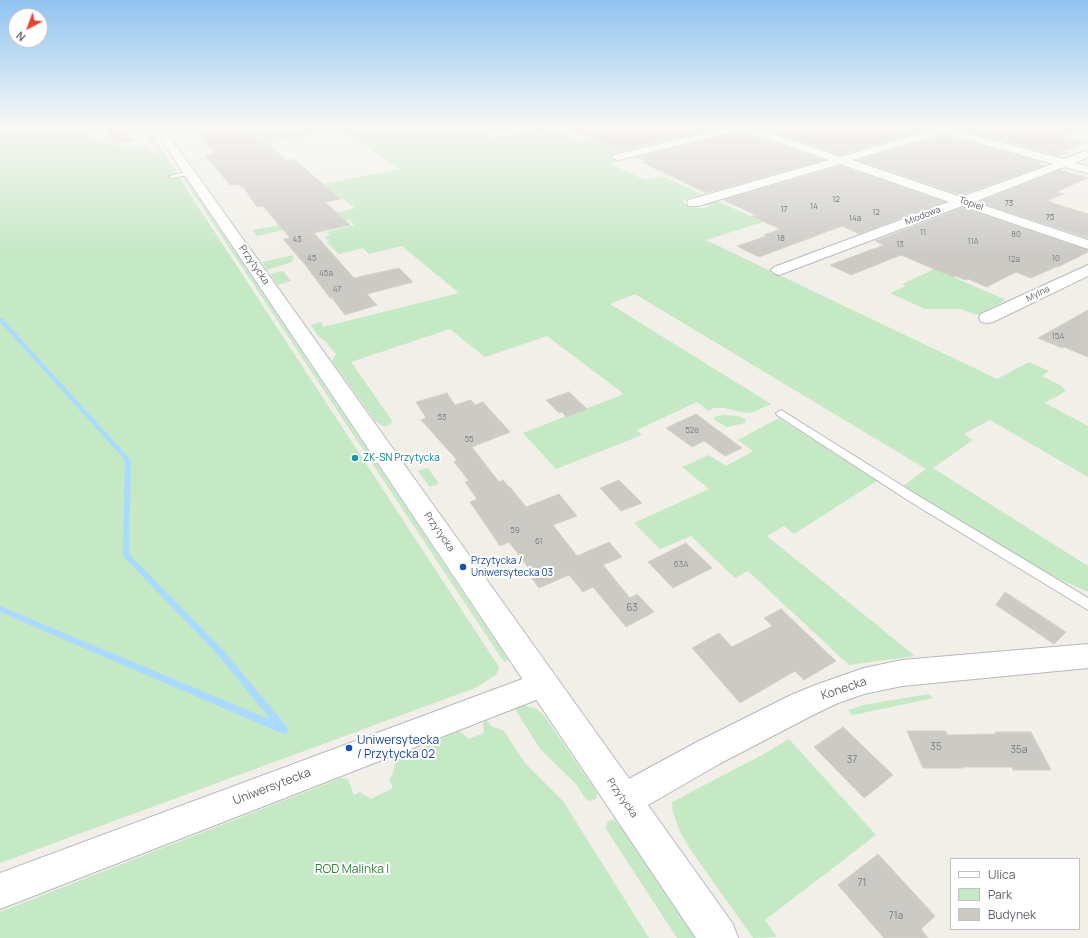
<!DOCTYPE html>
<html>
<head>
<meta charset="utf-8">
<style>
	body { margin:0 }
	#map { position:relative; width:1088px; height:938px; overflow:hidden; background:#f1efe8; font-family:Manrope,sans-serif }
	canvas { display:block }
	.legend { position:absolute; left:950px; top:858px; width:130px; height:72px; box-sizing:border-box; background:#fff; border:1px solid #bfc1c3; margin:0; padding:5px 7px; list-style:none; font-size:12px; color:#5f6368 }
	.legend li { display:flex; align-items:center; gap:8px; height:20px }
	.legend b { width:20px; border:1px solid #bfc1c3 }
	.north { position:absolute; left:8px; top:8px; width:40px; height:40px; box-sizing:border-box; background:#fff; border:1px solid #bfc1c3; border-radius:50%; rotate:221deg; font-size:11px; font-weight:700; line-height:16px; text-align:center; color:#5f6368 }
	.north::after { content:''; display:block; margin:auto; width:14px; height:18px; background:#ea4335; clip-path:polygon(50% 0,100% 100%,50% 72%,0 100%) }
</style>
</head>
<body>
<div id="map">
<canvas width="1088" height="938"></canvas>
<ul class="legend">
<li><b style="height:5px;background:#fff"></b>Ulica</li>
<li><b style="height:11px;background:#c5e8c5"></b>Park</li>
<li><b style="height:11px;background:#cccac5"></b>Budynek</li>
</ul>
<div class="north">N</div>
</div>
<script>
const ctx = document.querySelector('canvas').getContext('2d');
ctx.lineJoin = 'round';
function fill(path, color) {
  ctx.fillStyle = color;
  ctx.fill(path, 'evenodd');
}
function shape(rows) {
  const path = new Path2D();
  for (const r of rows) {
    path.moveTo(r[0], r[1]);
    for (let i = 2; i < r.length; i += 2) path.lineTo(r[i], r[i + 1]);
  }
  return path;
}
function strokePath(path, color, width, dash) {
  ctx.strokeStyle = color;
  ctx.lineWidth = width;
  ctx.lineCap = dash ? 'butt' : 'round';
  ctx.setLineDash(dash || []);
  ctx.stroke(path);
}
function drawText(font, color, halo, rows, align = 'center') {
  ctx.font = font + ' Manrope,sans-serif';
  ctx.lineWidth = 4;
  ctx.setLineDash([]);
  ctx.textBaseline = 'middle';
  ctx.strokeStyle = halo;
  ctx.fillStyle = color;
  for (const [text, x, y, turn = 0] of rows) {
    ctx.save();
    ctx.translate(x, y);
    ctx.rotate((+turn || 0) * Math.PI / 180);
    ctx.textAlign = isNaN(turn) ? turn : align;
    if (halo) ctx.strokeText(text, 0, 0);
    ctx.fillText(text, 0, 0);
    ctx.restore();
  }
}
const green = shape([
	[0,126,89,126,97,143,145,147,159,155,141,126,147,126,177,173,171,174,172,176,178,176,499,667,497,674,475,688,0,863],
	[249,126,527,126,490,133,496,136,550,126,579,139,611,132,649,148,613,154,615,157,626,159,611,164,645,180,662,176,704,195,687,198,684,200,683,202,689,207,705,208,709,206,705,204,711,200,720,202,763,222,706,240,997,379,1029,362,1049,371,1042,376,1060,385,1066,391,1045,403,1088,426,1088,477,990,420,964,434,973,440,933,468,1088,566,1088,592,1061,580,1032,565,903,486,926,469,635,294,610,304,771,404,753,412,746,413,724,408,713,408,709,411,697,402,637,430,642,435,556,469,523,433,624,394,547,336,485,357,450,329,351,362,393,422,385,427,376,422,332,361,336,354,325,341,318,336,311,325,321,322,323,327,459,293,402,246,369,254,363,248,339,254,326,242,329,241,325,237,330,235,326,232,354,225,350,220,313,218,355,208,323,184,400,169,340,130,270,143,260,135,226,140,221,134,252,129],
	[181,175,183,175,508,660,504,662],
	[960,206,967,207,1041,231,1035,233,940,212],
	[279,225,284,230,257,236,253,230],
	[294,255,292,262,267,270,262,262],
	[935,269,953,277,1006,300,978,315,960,309,925,309,890,293,906,286,902,284],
	[283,271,291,281,278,285,270,274],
	[722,415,738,416,745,419,745,423,727,427,714,420,715,417],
	[779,418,877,481,794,534,784,526,767,536,915,656,849,665,748,571,735,578,691,536,660,549,634,523,709,489,682,467,709,455,726,466,753,451,738,440],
	[428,468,439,484,430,487,418,471],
	[928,694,934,698,853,715,848,710,863,705],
	[523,705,537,709,545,717,597,793,596,799,589,801,585,798,576,784,540,749,515,709],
	[487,720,491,726,504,731,525,763,563,801,649,938,0,938,0,912,341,778,348,779,354,795,360,792,371,799,393,788,389,779,392,776,396,759,459,731,469,739,484,733,483,723],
	[789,739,876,835,765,920,777,937,753,938,690,849,680,832,673,812,672,802,762,755],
	[614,819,622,829,695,938,677,938,606,829,607,822]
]);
const stream = shape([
	[0,318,2,318,131,460,129,554,224,651,287,727,288,730,287,733,284,734,281,733,0,612,0,606,271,720,218,655,124,557,123,555,125,460,0,322,0,318]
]);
const building = shape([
	[105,126,125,126,134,141,114,144,105,126],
	[243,126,249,126,286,160,293,159,341,199,325,202,350,225,314,233,354,278,399,268,413,282,367,294,377,305,345,315,332,298,330,298,306,266,283,239,290,238,263,206,257,207,244,188,242,188,238,184,230,185,205,156,215,154,198,133,243,126],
	[564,126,719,126,723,127,622,151,564,126],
	[776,126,924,126,925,129,928,130,840,155,764,129,776,126],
	[945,126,1084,126,1084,128,1061,136,1086,143,1060,152,1067,153,1059,156,945,126],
	[738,132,746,133,824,160,706,193,641,162,645,161,636,157,738,132],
	[944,135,1042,162,1038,164,1044,166,961,195,857,160,944,135],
	[840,166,945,202,859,234,842,226,759,257,737,246,767,236,764,235,780,229,751,216,756,215,723,200,840,166],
	[1060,170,1088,178,1056,192,1064,194,1047,201,1088,214,1088,238,978,202,1060,170],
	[962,208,1088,250,1088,252,1060,266,1058,266,1031,278,1016,272,987,287,968,279,966,280,955,276,953,277,901,255,851,275,830,265,884,245,875,241,962,208],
	[1088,310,1088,357,1064,347,1062,348,1038,338,1088,310],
	[569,392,587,409,566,417,562,412,559,413,546,400,569,392],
	[447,393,455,405,471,400,475,405,483,402,510,432,472,447,499,482,503,480,509,487,510,487,526,507,559,494,577,516,553,525,577,556,609,542,622,557,603,565,630,598,637,594,654,612,626,627,593,587,583,592,569,575,539,588,528,573,531,571,509,542,500,546,470,502,477,499,465,482,469,481,454,462,457,460,421,420,426,418,416,402,447,393],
	[696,414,742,448,725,456,704,441,692,447,666,428,696,414],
	[619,480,642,503,621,511,600,488,619,480],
	[686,543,712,568,673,588,648,562,686,543],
	[1005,592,1066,632,1054,644,996,605,1005,592],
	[781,609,836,661,804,680,795,671,740,703,692,648,719,633,732,647,772,626,764,618,781,609],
	[843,727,893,775,864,798,814,747,843,727],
	[907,731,945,731,948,735,996,734,995,732,1031,732,1051,770,1013,770,1012,767,962,767,963,768,923,768,907,731],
	[878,854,935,916,921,929,928,938,884,938,838,885,878,854]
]);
const lane = shape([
	[190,171,193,173,192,174,172,178,169,176,190,171],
	[781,410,917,495,1088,598,1088,610,909,501,777,415,776,413,781,410]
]);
const street = shape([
	[525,126,543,126,538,129,494,138,489,135,490,133,525,126],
	[735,126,752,126,840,157,933,130,926,128,925,126,940,126,1063,159,1088,150,1088,157,1075,163,1088,166,1088,173,1064,167,974,202,1088,240,1088,249,962,206,779,275,774,273,771,270,774,267,949,202,840,164,698,206,688,206,687,203,688,200,829,160,742,130,618,160,612,157,614,155,735,126],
	[944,133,1053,164,961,197,852,160,944,133],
	[1088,265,1088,276,993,322,987,323,981,322,979,318,981,314,1088,265],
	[1088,644,1088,668,902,686,864,694,838,703,813,715,719,764,636,812,624,817,612,812,607,800,612,788,697,742,791,695,818,684,864,668,902,660,1088,644],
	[544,671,554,675,559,684,554,693,0,909,0,873,544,671]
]);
const secondary = shape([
	[152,126,162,126,733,924,738,938,696,938,152,126]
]);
const markers = [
	[355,458,4,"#0f9aa8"],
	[463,567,4,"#1a4fb4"],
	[349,748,4,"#1a4fb4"]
];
const numberNames = [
	["12",836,200],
	["73",1009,204],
	["14",814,207],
	["17",784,210],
	["12",876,213],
	["75",1050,218],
	["14a",855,219],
	["11",923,233],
	["80",1016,235],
	["18",781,239],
	["43",297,240],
	["11A",973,242],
	["13",900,245],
	["45",312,259],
	["10",1056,259],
	["12a",1014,260],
	["45a",326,274],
	["47",337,290],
	["15A",1058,337],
	["53",442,418],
	["52e",692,431],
	["55",469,440],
	["59",515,531],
	["61",539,542],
	["63A",681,565]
];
const farStreetnames = [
	["Topiel",971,204,19],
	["Miodowa",923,216,-21],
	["Mylna",1038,294,-26]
];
const streetNames = [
	["Przytycka",254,265,55],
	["Przytycka",439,532,55],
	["Przytycka",622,798,55]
];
const cultureNames = [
	["ZK-SN Przytycka",363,458]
];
const transitNames = [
	["Przytycka /",471,561],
	["Uniwersytecka 03",471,573]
];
const nearNumbernames = [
	["63",632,608],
	["35",936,747],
	["35a",1019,750],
	["37",852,760],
	["71",862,883],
	["71a",896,916]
];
const nearStreetnames = [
	["Konecka",844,689,-19],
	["Uniwersytecka",272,787,-21]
];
const nearTransitnames = [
	["Uniwersytecka",357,741],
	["/ Przytycka 02",357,755]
];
const nearParknames = [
	["ROD Malinka I",352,870]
];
fill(green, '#c5e8c5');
fill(stream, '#aadaff');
fill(building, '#cccac5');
strokePath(building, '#d6d1c6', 1);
strokePath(lane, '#b5b8bc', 2);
strokePath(street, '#b5b8bc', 2);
strokePath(secondary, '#b6babf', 2);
fill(lane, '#fff');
fill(street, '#fff');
fill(secondary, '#fff');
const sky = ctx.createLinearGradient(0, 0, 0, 257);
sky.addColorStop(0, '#8fc3f1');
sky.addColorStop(0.49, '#f9f8f5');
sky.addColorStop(1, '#f9f8f500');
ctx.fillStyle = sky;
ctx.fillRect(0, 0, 1088, 257);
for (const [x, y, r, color] of markers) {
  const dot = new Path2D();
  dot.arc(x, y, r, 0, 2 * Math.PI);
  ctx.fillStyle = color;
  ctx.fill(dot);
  strokePath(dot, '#fff', 1.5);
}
drawText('8px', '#7a7d7f', null, numberNames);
drawText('9px', '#5f6368', '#fff', farStreetnames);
drawText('10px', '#5f6368', '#fff', streetNames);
drawText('10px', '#0d838f', '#fff', cultureNames, 'left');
drawText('10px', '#164399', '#fff', transitNames, 'left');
drawText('10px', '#7a7d7f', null, nearNumbernames);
drawText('12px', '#5f6368', '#fff', nearStreetnames);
drawText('12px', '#164399', '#fff', nearTransitnames, 'left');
drawText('12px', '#348238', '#fff', nearParknames);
</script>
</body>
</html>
